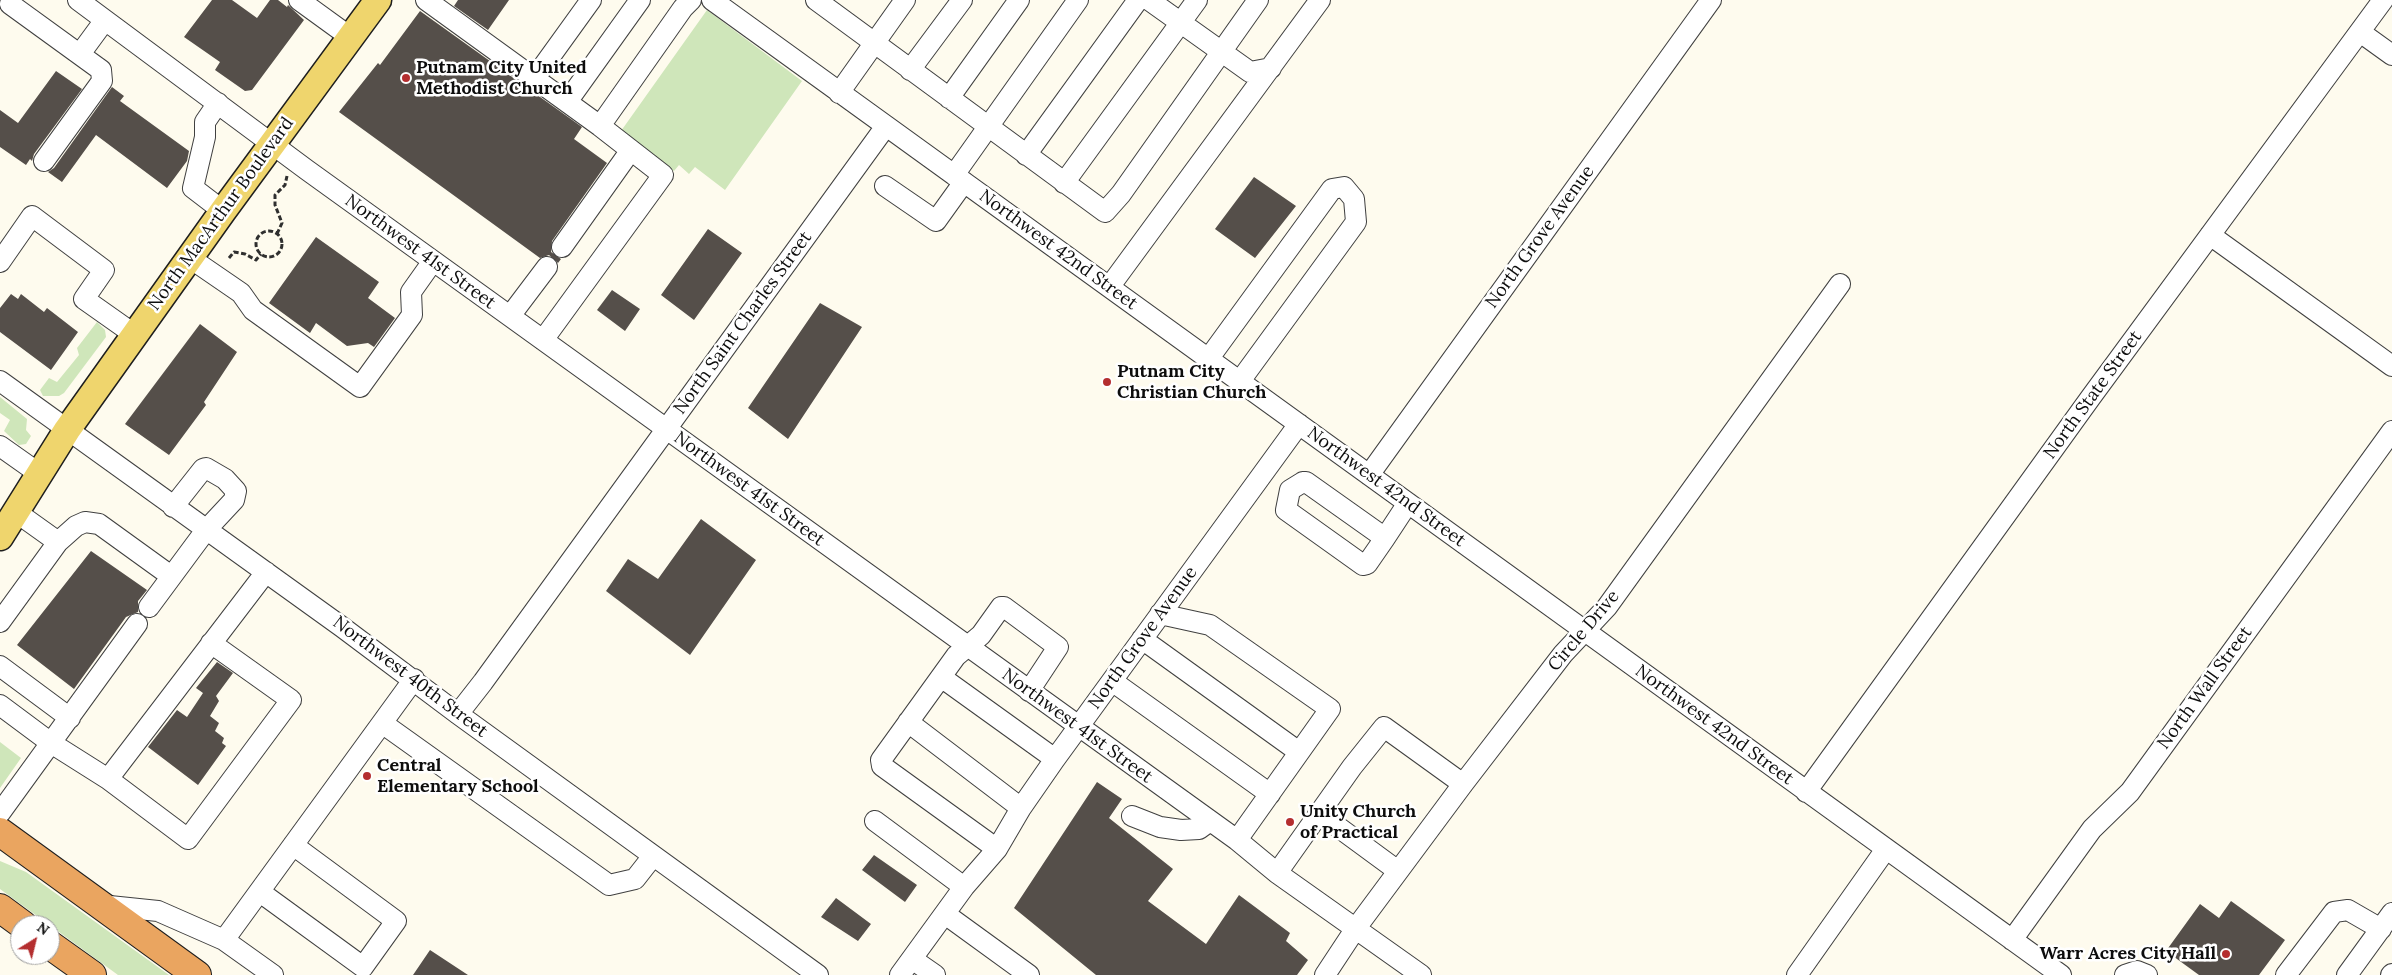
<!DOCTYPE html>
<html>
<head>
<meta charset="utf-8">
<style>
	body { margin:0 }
	#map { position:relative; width:2392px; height:975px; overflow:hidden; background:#fefbee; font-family:Lora,serif }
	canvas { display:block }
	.north { position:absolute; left:10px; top:915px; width:50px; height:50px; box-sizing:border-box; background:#fff; border:1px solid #9e9e9e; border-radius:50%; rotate:36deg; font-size:14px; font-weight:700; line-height:20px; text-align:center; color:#0d0d0d }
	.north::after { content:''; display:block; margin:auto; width:18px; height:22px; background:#b42e2f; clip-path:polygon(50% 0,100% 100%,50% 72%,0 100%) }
</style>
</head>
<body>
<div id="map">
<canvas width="2392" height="975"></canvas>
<div class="north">N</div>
</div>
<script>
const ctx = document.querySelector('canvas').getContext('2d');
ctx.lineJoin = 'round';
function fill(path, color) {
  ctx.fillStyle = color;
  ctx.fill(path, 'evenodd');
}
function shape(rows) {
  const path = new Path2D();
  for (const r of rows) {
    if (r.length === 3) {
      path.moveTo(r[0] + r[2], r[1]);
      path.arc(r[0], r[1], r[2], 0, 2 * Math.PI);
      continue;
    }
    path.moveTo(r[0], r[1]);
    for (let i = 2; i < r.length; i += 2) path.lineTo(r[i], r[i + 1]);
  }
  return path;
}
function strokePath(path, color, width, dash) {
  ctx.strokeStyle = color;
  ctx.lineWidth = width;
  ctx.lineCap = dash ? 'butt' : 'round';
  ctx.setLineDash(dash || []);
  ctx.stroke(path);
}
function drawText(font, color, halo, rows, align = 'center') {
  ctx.font = font + ' Lora,serif';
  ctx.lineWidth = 5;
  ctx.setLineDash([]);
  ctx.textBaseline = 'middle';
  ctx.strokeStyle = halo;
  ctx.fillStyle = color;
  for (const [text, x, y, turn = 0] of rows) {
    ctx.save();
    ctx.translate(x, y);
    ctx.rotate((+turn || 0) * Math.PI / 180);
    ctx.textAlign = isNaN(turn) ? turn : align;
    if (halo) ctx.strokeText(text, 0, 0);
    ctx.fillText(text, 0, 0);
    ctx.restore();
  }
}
const green = shape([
	[707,10,802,81,725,190,695,167,689,174,679,165,674,171,621,131],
	[97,322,105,330,106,337,64,393,59,396,43,396,40,390,49,378,57,382,79,355,77,348],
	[0,397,27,419,26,430,31,436,26,444,19,445,4,431,10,420,0,413],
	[0,742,21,758,0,788],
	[0,861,26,872,169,975,118,975,0,889]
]);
const building = shape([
	[212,0,232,0,257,18,270,0,278,0,287,7,288,5,304,20,252,90,245,91,215,70,220,62,184,37],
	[458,0,509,0,488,30,454,6],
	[420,11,582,127,574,139,607,163,552,241,551,252,561,259,558,263,549,255,540,258,339,112,378,63,380,65],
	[56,71,82,89,34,154,32,161,30,159,26,165,0,147,0,110,18,123],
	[112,87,124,96,120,101,189,151,187,161,167,188,96,135,62,182,48,172,54,168],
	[1254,177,1296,206,1255,258,1215,229],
	[708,229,742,253,694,320,661,295],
	[316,237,379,282,368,298,395,318,374,347,368,343,347,346,316,323,310,333,269,303],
	[612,290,640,309,625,331,597,310],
	[11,294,18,299,21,294,44,312,47,308,78,332,51,370,0,332,0,308],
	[820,303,862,327,788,439,748,408],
	[200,324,237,352,204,402,206,405,169,455,125,424],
	[701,519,756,560,690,655,606,591,628,559,658,579],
	[91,551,147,590,138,601,138,612,126,617,74,689,17,645],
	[217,662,233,673,216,696,219,701,210,716,219,723,215,731,224,738,222,743,226,746,198,785,148,747,177,710,187,717,203,693,196,688],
	[1097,782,1122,799,1109,818,1173,869,1148,901,1206,944,1239,895,1290,933,1286,941,1308,960,1297,975,1096,975,1014,908],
	[874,855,917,885,905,902,862,870],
	[836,898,871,924,858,941,821,917],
	[2231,901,2285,940,2259,975,2199,975,2166,951,2200,904,2219,918],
	[430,950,468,975,413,975]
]);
const path = shape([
	[269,244,13],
	[277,234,282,223,275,205,275,195,285,185,287,176],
	[229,258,234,252,245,254,256,260,261,254]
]);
const minor = shape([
	[78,0,307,170,1237,840,1277,873,1421,975],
	[299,0,350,37],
	[426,0,600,126,663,175,543,340],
	[712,0,2061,975],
	[816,0,1105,212,1121,194,1258,0],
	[1149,0,1250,72,1271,68],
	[10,4,101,70,102,81,44,161],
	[2360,32,2392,55],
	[80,54,105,20],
	[910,70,962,0],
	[534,79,591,0],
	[839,93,905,0],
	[949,98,1019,0],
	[567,102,640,0],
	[218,103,205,122,205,137,193,188,223,211],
	[600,126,683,8,691,0],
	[1026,155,1138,0],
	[954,175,1078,0],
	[1064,183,1197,0],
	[885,186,936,221,964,182],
	[2210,235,2392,366],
	[562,247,631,150],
	[190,258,241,293,253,310,360,387,412,315,411,292,433,261],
	[0,262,32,216,104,270,84,299,135,335],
	[1110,286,1320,0],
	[510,316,547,267],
	[1209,358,1332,189,1344,187,1354,199,1356,222,1240,381],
	[0,381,342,627,458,714,818,975],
	[0,446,34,470],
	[1369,475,1711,0],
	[1303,482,1306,482,1385,538,1367,564,1363,565,1286,510,1290,490,1303,482],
	[16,512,58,542],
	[1385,538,1408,503],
	[149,607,206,530,234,500,236,491,225,479,206,468,203,469,173,507],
	[1160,614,1210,625,1330,709,1237,840],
	[0,622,58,542,76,526,85,522,99,524,171,576],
	[1142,639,1299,752],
	[0,666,70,718],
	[941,677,1055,759],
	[1112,681,1270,794],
	[0,705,51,743,108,779,188,839,291,700,211,643],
	[458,714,483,682,886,126],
	[908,722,1021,808],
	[382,723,609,885,635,879,653,856],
	[108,779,266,572],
	[1806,792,2091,397,2383,0],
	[0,813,137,624],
	[1319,813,1398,871],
	[1132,816,1160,827,1181,830,1199,829,1210,821],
	[875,821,964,887],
	[997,849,882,766,881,760,956,656,981,635,1001,607,1004,607,1058,647,1029,691],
	[1277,873,1352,767,1384,727,1463,784],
	[260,892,363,967,396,921,293,845],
	[100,905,158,911,224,940,273,975],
	[945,914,1029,975],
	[224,940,414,679],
	[2012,940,2092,829,2130,792,2392,431],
	[912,959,935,975],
	[900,975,964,887,997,849,1021,808,1055,759,1299,424],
	[1325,975,1356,928,1463,784,1563,654,1607,607,1840,284],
	[1797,975,1886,849],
	[2125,975,2137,971,2147,975],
	[2286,975,2334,912,2348,910,2381,929],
	[2347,975,2392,913],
	[2391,975,2392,974]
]);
const major = shape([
	[0,537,67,430,223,211,378,0]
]);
const highway = shape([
	[0,832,197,975],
	[0,908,23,925],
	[50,945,92,975]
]);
const markers = [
	[406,78,5,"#b42e2f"],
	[1107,382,5,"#b42e2f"],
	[367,776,5,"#b42e2f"],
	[1290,822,5,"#b42e2f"],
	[2226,954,5,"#b42e2f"]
];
const poiNames = [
	["Putnam City United",416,68],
	["Methodist Church",416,89],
	["Putnam City",1117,372],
	["Christian Church",1117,393],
	["Central",377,766],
	["Elementary School",377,787],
	["Unity Church",1300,812],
	["of Practical",1300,833],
	["Warr Acres City Hall",2216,954,"right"]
];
const streetNames = [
	["North MacArthur Boulevard",221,214,-54],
	["North Grove Avenue",1540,237,-54],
	["Northwest 42nd Street",1058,250,36],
	["Northwest 41st Street",420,252,36],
	["North Saint Charles Street",743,323,-54],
	["North State Street",2093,395,-54],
	["Northwest 42nd Street",1386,487,36],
	["Northwest 41st Street",749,489,36],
	["Circle Drive",1584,631,-50],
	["North Grove Avenue",1143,638,-54],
	["Northwest 40th Street",410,677,37],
	["North Wall Street",2205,688,-54],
	["Northwest 42nd Street",1714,725,36],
	["Northwest 41st Street",1077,726,36]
];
fill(green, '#cfe6ba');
fill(building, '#554f4a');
strokePath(minor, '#404040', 22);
strokePath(major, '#1e1e1e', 29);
strokePath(highway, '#1e1e1e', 30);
strokePath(path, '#2f2f2f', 3, [5, 2.5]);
strokePath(minor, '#fff', 20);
strokePath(major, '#efd56d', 26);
strokePath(highway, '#eaa560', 28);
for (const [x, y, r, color] of markers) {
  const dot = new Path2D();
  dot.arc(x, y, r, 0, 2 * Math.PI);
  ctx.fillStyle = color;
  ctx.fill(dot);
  strokePath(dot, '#fff', 2);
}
drawText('bold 18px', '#0d0d0d', '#fff', poiNames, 'left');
drawText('18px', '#0d0d0d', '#fff', streetNames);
</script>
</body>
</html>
